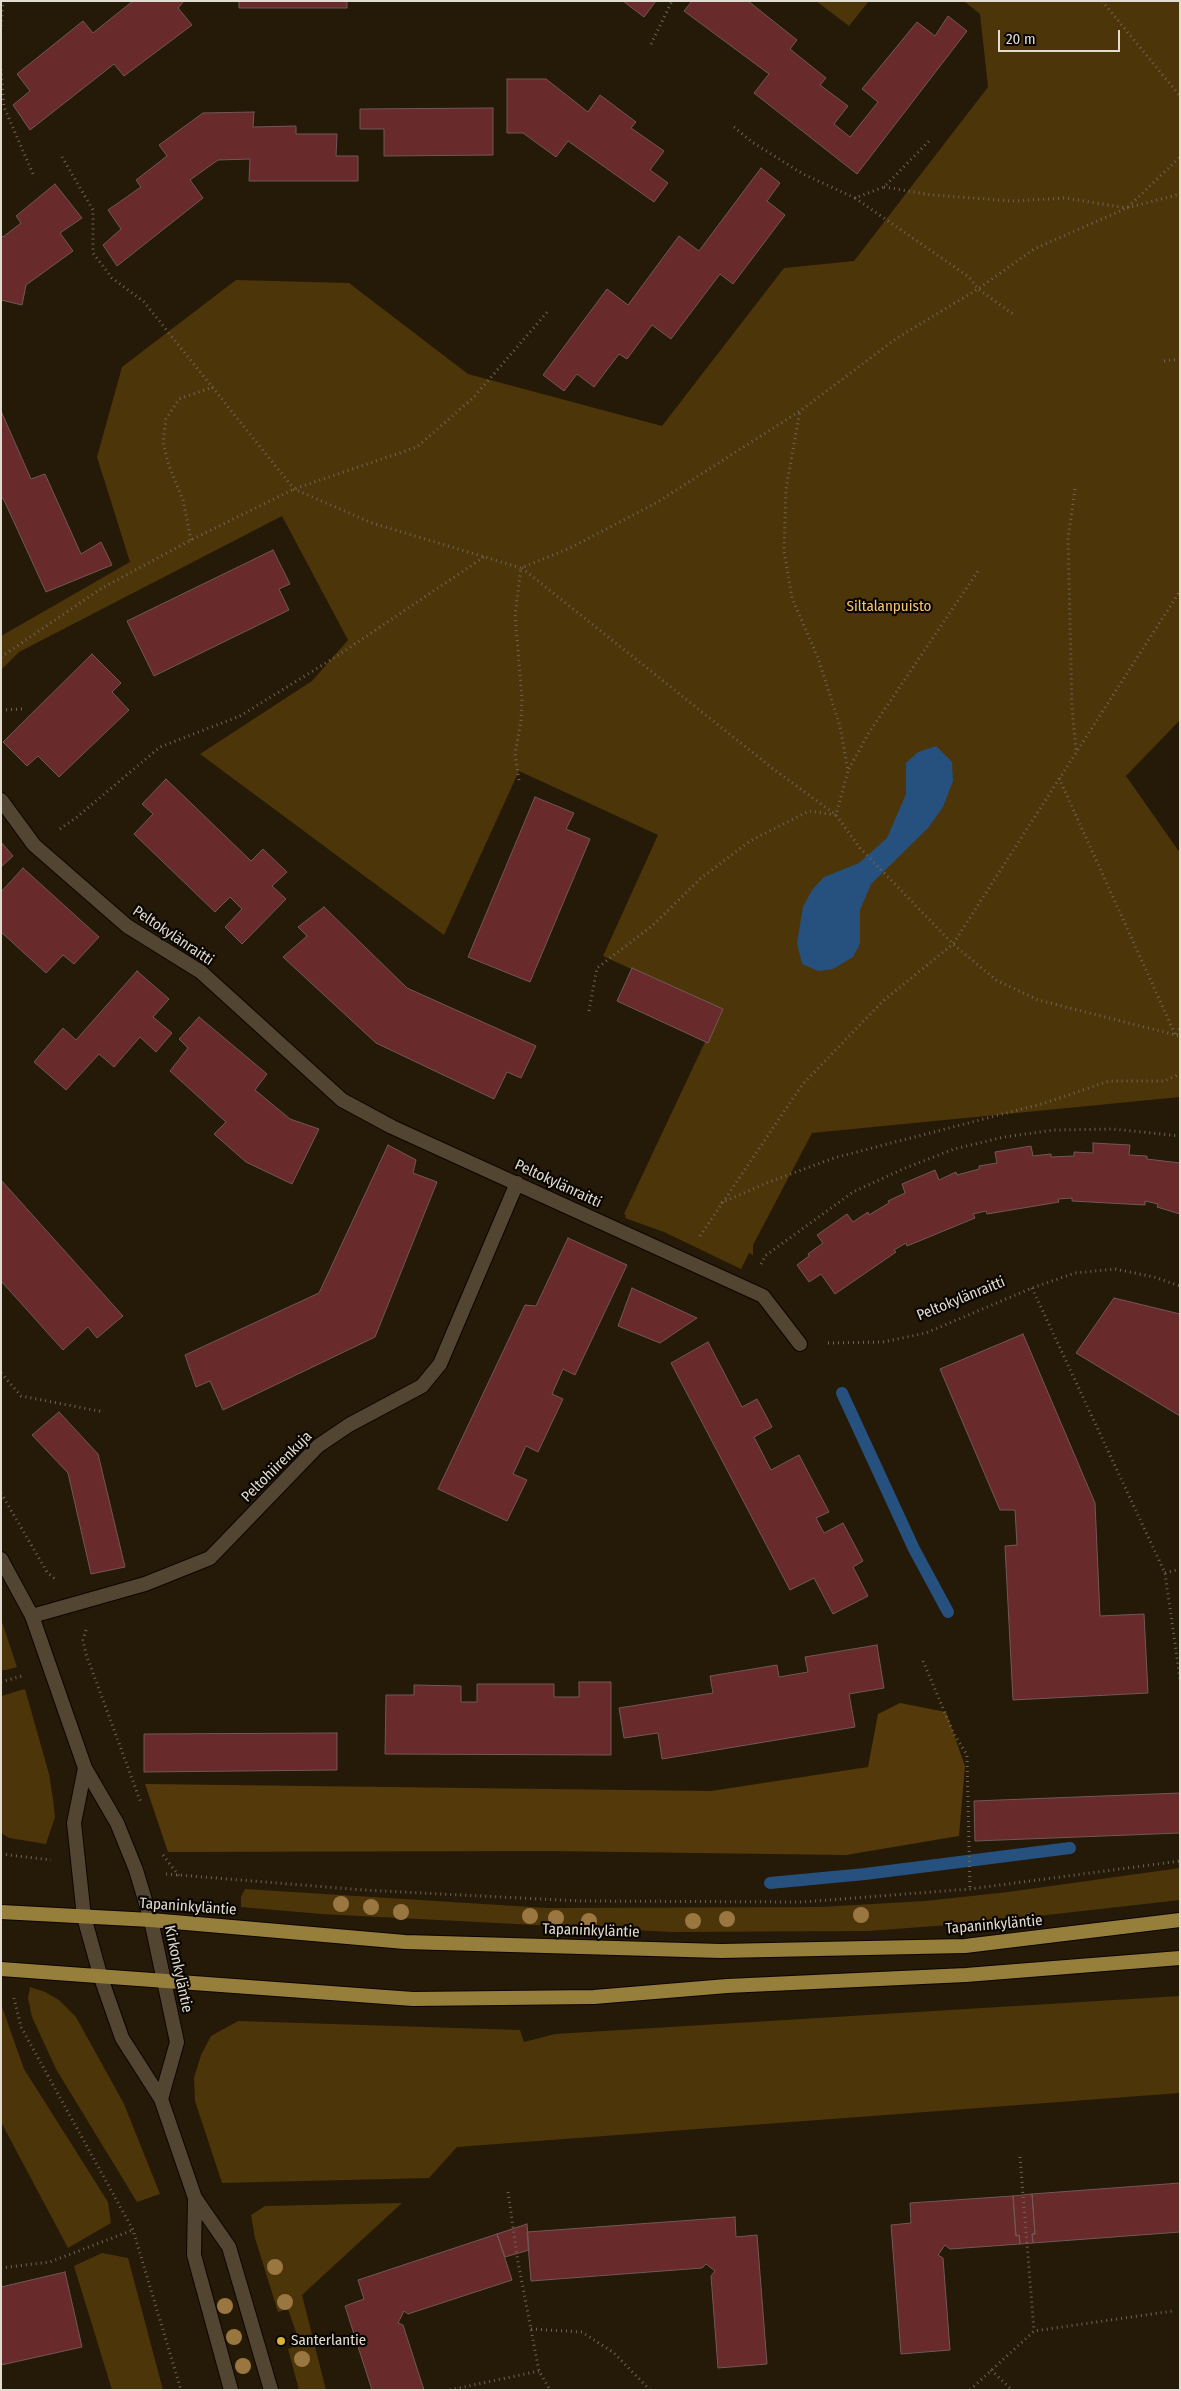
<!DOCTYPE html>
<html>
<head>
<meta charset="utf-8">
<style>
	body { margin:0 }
	#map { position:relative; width:1181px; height:2391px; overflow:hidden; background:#251907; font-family:"Fira Sans Condensed",sans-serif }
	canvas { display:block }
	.frame { position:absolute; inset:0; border:2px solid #e2dbcf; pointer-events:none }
	.scale { position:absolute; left:998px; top:30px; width:122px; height:22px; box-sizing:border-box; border:2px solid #e2dbcf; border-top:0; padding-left:6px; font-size:15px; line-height:18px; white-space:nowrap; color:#e2dbcf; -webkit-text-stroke:4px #0a0602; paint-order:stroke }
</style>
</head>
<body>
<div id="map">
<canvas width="1181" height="2391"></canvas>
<div class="frame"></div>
<div class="scale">20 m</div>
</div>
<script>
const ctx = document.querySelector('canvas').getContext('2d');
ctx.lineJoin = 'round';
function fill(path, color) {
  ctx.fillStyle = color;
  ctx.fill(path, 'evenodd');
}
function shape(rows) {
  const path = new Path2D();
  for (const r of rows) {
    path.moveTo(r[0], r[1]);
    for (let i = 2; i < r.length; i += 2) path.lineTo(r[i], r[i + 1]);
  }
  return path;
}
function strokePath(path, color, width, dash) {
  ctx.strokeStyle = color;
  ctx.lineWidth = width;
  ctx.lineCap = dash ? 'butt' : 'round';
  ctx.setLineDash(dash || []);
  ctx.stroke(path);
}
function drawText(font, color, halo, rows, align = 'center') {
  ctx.font = font + ' "Fira Sans Condensed",sans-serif';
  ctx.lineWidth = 4.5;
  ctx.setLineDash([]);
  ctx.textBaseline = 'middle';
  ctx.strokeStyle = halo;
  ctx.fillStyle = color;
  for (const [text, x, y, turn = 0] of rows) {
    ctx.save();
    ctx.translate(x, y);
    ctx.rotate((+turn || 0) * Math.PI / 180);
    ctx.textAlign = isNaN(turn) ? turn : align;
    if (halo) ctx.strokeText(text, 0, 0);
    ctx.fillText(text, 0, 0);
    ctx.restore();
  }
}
const green = shape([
	[816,1,869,1,849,26],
	[964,1,1180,1,1180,720,1126,776,1180,853,1180,1097,812,1133,753,1245,753,1255,749,1253,741,1269,664,1232,625,1218,626,1215,624,1214,720,1010,603,956,658,835,519,771,444,935,200,754,312,681,348,640,282,516,19,652,1,670,1,636,130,562,97,457,122,367,236,280,349,283,468,374,662,426,784,268,854,261,988,87,980,14],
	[1,1619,17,1667,6,1670,1,1670],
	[25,1689,49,1774,53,1799,55,1817,46,1844,9,1838,1,1833,1,1696],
	[1180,1868,1180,1900,976,1923,868,1931,672,1932,321,1914,241,1907,241,1897,245,1889,547,1908,820,1907,925,1901,1008,1892],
	[30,1987,45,1992,59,2000,76,2017,124,2104,160,2194,137,2202,56,2069,32,2017,28,1998],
	[1180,1996,1180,2093,457,2147,429,2178,222,2183,195,2101,194,2078,201,2055,211,2036,238,2021,520,2030,524,2042,555,2034],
	[1,2004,24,2069,108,2202,111,2223,68,2248,1,2122],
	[402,2203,302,2295,326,2390,299,2390,288,2349,300,2344,288,2309,278,2312,255,2238,251,2215,265,2206],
	[102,2253,128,2258,163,2390,112,2390,74,2266]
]);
const forest = shape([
	[900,1703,946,1712,965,1766,959,1836,846,1855,548,1851,168,1852,145,1784,711,1791,868,1767,878,1714]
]);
const water = shape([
	[936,746,952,762,953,781,943,807,928,828,871,884,860,910,860,944,853,957,833,969,818,971,802,964,797,943,803,907,812,890,824,877,859,863,887,838,906,794,906,763,918,752]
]);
const stream = shape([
	[842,1393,914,1549,948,1612],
	[770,1883,865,1874,1070,1848]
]);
const building = shape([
	[133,1,184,1,178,8,192,25,124,76,114,64,30,130,13,105,30,91,17,74,83,21,93,33,133,1],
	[239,1,347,1,347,8,239,8,239,1],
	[623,1,656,1,644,17,623,1],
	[692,1,748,1,797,40,790,49,826,78,820,85,848,106,834,124,850,137,878,102,862,89,917,22,935,36,948,16,967,31,857,174,754,93,769,74,684,11,692,1],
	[507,79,546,79,588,112,600,95,636,122,631,128,664,151,650,170,668,183,654,202,568,141,556,157,523,133,507,133,507,79],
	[493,108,493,155,384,156,384,129,360,129,360,109,493,108],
	[254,112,253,127,296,126,296,134,337,134,336,156,358,156,358,181,249,181,250,159,218,160,190,180,203,198,117,266,103,245,121,229,108,210,141,187,136,180,167,156,159,145,203,113,254,112],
	[761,168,780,183,767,201,785,215,733,284,720,274,671,339,652,325,627,359,619,354,594,387,577,374,564,391,543,375,607,289,628,305,679,236,699,251,761,168],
	[55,184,82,218,60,233,73,251,26,285,22,305,1,300,1,235,3,237,21,223,16,216,55,184],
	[1,411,31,479,45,474,81,554,101,542,112,565,46,592,3,498,1,499,1,411],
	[273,550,290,584,279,589,289,610,154,676,127,621,273,550],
	[92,654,121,683,112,692,129,710,59,777,38,756,27,766,3,742,92,654],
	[166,779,251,861,263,849,287,872,272,886,286,899,242,944,225,927,242,909,230,897,215,912,134,834,153,814,142,804,166,779],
	[535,797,574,813,566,829,590,839,530,982,468,957,535,797],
	[1,842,13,856,1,867,1,842],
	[23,868,99,937,74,964,63,955,46,973,1,932,1,892,23,868],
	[324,907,407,988,536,1046,521,1078,507,1072,494,1099,376,1043,283,957,307,936,298,927,324,907],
	[632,968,723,1009,708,1043,617,1001,632,968],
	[137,971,169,999,153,1017,172,1033,156,1052,140,1037,114,1067,99,1054,66,1090,34,1062,63,1028,76,1040,137,971],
	[199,1017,267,1074,255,1090,290,1119,319,1129,292,1184,246,1162,214,1134,226,1122,170,1071,188,1048,179,1039,199,1017],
	[1093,1143,1130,1145,1129,1155,1147,1156,1147,1159,1180,1163,1180,1214,1157,1207,1158,1204,1145,1201,1145,1205,1072,1201,1072,1198,1058,1199,1059,1202,987,1214,986,1211,973,1214,975,1218,907,1246,906,1243,894,1250,896,1252,835,1294,821,1274,809,1282,797,1265,809,1256,808,1254,823,1243,817,1235,847,1214,853,1222,868,1212,869,1215,889,1203,888,1201,905,1193,902,1184,935,1170,939,1180,956,1172,957,1175,979,1169,979,1166,997,1163,995,1152,1031,1146,1033,1156,1051,1154,1051,1157,1074,1156,1074,1152,1093,1153,1093,1143],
	[388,1145,416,1160,413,1173,437,1182,375,1337,223,1410,210,1381,196,1387,185,1355,319,1293,388,1145],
	[1,1180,123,1316,97,1338,88,1327,63,1350,1,1281,1,1180],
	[568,1238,627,1265,575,1375,563,1369,552,1394,563,1399,538,1452,526,1446,513,1474,527,1480,507,1521,438,1489,525,1305,536,1306,568,1238],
	[632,1288,697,1318,660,1343,618,1326,632,1288],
	[1114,1298,1180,1314,1180,1416,1076,1353,1114,1298],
	[1023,1334,1095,1503,1100,1616,1144,1614,1148,1693,1013,1700,1005,1546,1017,1545,1015,1510,1000,1510,940,1369,1023,1334],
	[708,1342,742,1407,757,1399,772,1427,754,1437,771,1470,799,1455,829,1512,816,1518,824,1533,843,1523,863,1561,853,1567,868,1596,833,1614,814,1578,790,1590,671,1363,708,1342],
	[59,1412,98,1454,125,1567,91,1574,68,1473,32,1435,59,1412],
	[877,1645,884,1688,849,1694,855,1727,662,1759,658,1733,624,1738,619,1708,713,1693,710,1676,777,1665,779,1677,808,1672,805,1657,877,1645],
	[579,1682,611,1682,611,1755,385,1754,386,1695,414,1695,414,1685,461,1686,461,1702,477,1702,477,1684,554,1684,554,1697,579,1697,579,1682],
	[337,1733,337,1770,144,1772,144,1734,337,1733],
	[1180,1793,1180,1833,975,1841,974,1801,1180,1793],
	[1180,2183,1180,2232,1033,2243,1032,2234,1035,2234,1032,2194,1180,2183],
	[1032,2194,1035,2234,1032,2234,1033,2243,1020,2244,1019,2235,1016,2236,1013,2196,1032,2194],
	[1013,2196,1016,2236,1019,2235,1020,2244,950,2249,945,2245,938,2255,943,2258,950,2350,901,2354,891,2225,911,2223,910,2203,1013,2196],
	[735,2217,736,2237,757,2235,767,2364,718,2368,711,2276,715,2271,706,2264,702,2268,531,2281,527,2232,735,2217],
	[527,2224,529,2250,505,2257,497,2234,527,2224],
	[497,2234,512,2280,408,2314,404,2311,398,2323,403,2325,424,2390,372,2390,345,2306,364,2299,358,2280,497,2234],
	[65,2272,82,2347,1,2365,1,2287,65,2272]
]);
const path = shape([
	[1102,1,1180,96],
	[1,26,3,1],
	[651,44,672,1],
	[1,69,4,107,33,174],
	[734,127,752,142,803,174,855,198,884,187,931,139],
	[62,157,93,210,93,253,112,278,144,302,294,489,372,523,521,568,570,548,656,503,800,411,897,338,978,289,1034,249,1127,208,1180,157],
	[884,187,932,195,1013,201,1065,198,1127,208,1180,194],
	[855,198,969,277,978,289,1013,314],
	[1164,361,1180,359],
	[1075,489,1068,538,1072,708,1076,750],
	[191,540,183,500,169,466,163,442,166,419,179,399,213,387],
	[522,568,772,768,836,815,860,848,953,944,996,980,1038,1000,1180,1036],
	[1,657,102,588,191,540,294,489,417,447,474,397,549,310],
	[1,710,22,709],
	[849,769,868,734,978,571],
	[1059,778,1175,1034],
	[519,780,515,754,521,721,522,698,515,615,521,568],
	[60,829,77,817,160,747,240,716,337,656,484,557],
	[589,1011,597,968,652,926,700,879,750,841,809,811,836,815,848,771,840,726,818,658,792,598,784,551,786,489,800,411],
	[1176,1034,1180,1028],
	[721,1203,769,1182,834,1158,1045,1103,1109,1081,1164,1081,1180,1074],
	[700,1236,802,1085,883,1001,953,944,1180,591],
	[761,1264,765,1256,853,1192,903,1169,954,1149,1004,1137,1054,1130,1113,1129,1180,1136],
	[1032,1288,1165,1573,1180,1679],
	[828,1343,883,1342,926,1333,1032,1288,1075,1273,1115,1269,1154,1277,1180,1286],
	[1,1373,21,1396,104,1412],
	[1,1493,47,1572,55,1579],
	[1165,1573,1180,1569],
	[86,1630,83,1640,86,1654,141,1803],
	[923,1661,954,1734,967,1755,970,1889],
	[1,1682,22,1676],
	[1,1854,51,1860],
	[163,1855,179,1876],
	[166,1874,364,1890,579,1901,803,1902,970,1889,1180,1861],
	[14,1998,21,2027,133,2230,181,2390],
	[1020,2157,1034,2331],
	[508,2192,518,2262,539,2371,550,2390],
	[1,2268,50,2262,133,2230],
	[531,2329,582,2332,614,2353,650,2390],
	[991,2370,1012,2390],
	[450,2390,539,2371],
	[970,2390,1034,2331,1173,2311]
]);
const minor = shape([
	[1,800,34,845,127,926,201,972,342,1100,392,1127,763,1296,800,1344],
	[32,1616,145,1584,210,1558,318,1446,349,1425,422,1386,440,1364,517,1183]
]);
const tertiary = shape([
	[1,1559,32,1616,85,1768,117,1823,136,1870,151,1920,177,2042,161,2099],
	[85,1768,74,1823,84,1917,101,1978,122,2038,161,2099,195,2198,229,2247,271,2390],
	[195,2198,194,2255,231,2390]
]);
const primary = shape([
	[1,1912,151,1920,405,1942,721,1951,965,1946,1180,1920],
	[1,1969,413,1999,594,1997,727,1986,966,1975,1180,1958]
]);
const trees = [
	[341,1904],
	[371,1907],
	[401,1912],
	[861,1915],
	[530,1916],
	[556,1918],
	[727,1919],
	[589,1921],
	[693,1921],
	[275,2267],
	[285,2302],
	[225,2306],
	[234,2337],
	[302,2359],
	[243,2366]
];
const markers = [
	[281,2341,5,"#d9b334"]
];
const parkNames = [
	["Siltalanpuisto",889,607]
];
const streetNames = [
	["Peltokylänraitti",173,936,34],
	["Peltokylänraitti",558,1184,25],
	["Peltokylänraitti",961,1299,-22],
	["Peltohiirenkuja",277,1467,-45],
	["Tapaninkyläntie",188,1907,4],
	["Tapaninkyläntie",994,1925,-5],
	["Tapaninkyläntie",591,1931,2],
	["Kirkonkyläntie",178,1969,78]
];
const poiNames = [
	["Santerlantie",291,2341]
];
fill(green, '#4d350a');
fill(forest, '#543a0a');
fill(water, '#26507d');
strokePath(stream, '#26507d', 12);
fill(building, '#682a2b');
strokePath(building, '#725856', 1);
strokePath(minor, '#0d0500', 16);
strokePath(tertiary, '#0d0500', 16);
strokePath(primary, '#0d0500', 16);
strokePath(path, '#6f6555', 3, [1, 4]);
strokePath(minor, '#524531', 14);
strokePath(tertiary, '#524531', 14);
strokePath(primary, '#967f3b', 14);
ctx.fillStyle = '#9a7741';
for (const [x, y] of trees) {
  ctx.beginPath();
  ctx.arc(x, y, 8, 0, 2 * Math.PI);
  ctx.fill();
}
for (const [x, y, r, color] of markers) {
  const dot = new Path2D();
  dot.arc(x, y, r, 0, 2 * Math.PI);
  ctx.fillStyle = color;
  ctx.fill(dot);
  strokePath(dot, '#0a0602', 2);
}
drawText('15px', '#f9c470', '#0a0602', parkNames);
drawText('15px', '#e2dbcf', '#0a0602', streetNames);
drawText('15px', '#e2dbcf', '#0a0602', poiNames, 'left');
</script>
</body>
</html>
